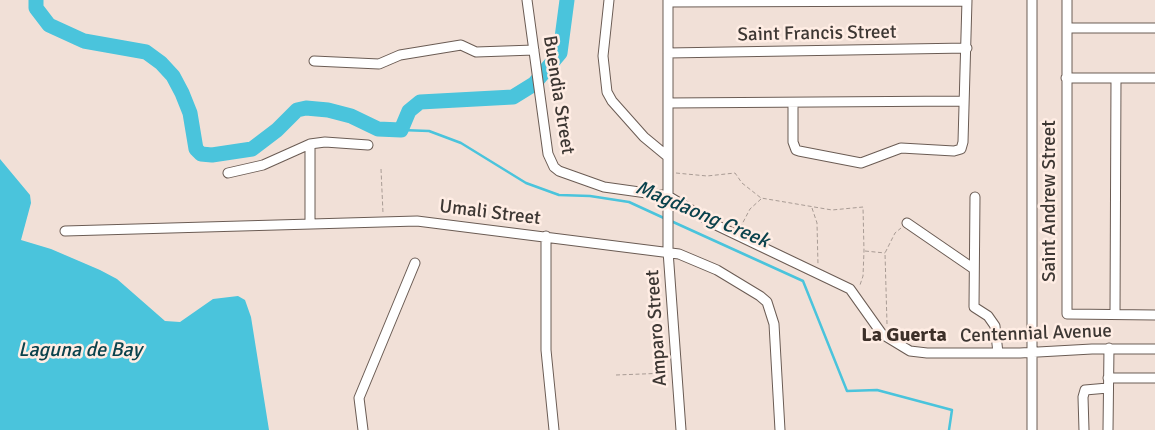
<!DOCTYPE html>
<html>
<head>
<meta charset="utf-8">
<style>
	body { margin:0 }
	canvas { display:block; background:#f1e0d7 }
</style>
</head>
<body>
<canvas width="1155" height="430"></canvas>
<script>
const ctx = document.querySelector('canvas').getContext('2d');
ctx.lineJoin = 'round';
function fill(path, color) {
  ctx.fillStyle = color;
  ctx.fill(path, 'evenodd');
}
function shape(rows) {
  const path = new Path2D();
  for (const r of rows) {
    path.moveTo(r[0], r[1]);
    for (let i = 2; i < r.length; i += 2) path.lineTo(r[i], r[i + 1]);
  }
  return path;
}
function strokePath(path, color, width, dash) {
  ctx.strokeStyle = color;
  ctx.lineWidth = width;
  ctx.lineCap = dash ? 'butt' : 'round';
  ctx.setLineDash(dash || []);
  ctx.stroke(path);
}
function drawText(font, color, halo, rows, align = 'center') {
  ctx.font = font + ' Signika,sans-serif';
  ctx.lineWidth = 5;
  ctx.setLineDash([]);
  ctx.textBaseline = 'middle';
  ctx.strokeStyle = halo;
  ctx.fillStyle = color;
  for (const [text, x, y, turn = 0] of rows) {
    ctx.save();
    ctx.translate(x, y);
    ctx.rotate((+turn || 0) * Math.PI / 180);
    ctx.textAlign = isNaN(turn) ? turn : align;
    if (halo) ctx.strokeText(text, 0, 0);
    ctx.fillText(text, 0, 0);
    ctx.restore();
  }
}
const water = shape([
	[0,159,30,195,31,203,21,240,51,249,100,270,117,279,165,321,180,322,213,299,238,296,245,300,251,317,269,430,0,430]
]);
const stream = shape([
	[401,130,429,131,461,143,526,183,559,195,590,196,629,202,666,219],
	[671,221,803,281,847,391,877,390,952,410,949,430]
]);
const river = shape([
	[36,0,36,8,49,25,84,41,146,52,161,63,173,76,182,93,190,113,196,149,201,154,212,155,252,149,277,130,297,110,306,108,328,110,351,116,378,129,401,130,409,111,420,102,513,97,534,84,560,53,567,0]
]);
const path = shape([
	[381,169,383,213],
	[676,173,707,176,735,173,742,183,761,198,832,210,863,207,864,251,863,276,860,285],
	[812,208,817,223,818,265],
	[740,228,750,209,761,199],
	[865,251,885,253],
	[887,324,885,253,895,233,901,228],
	[616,375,668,373]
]);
const minor = shape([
	[527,0,548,154,554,167,559,171,604,187,668,196,718,226,850,289,882,334,910,351,927,353,1020,353,1092,349,1155,349],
	[609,0,603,56,607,92,612,101,644,137,667,156],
	[668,0,668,251,681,430],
	[1067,0,1067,314,1155,315],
	[668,2,967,1],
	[1067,28,1155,28],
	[668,53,967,48],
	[314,61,379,64,400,55,461,45,476,52,534,50],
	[1066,78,1155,78],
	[668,103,963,101],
	[793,103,793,142,796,150,799,151,861,163,901,148,954,151,961,149,963,142,967,0],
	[310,144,310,224],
	[228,173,263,165,310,144,325,142,368,145],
	[975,197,974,307,988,316,995,326,998,353],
	[907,223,974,269],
	[65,231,417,221,679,254,717,270,760,296,767,302,774,324,780,430],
	[546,236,546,350,554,430],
	[1115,314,1116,78],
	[1108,378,1155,378],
	[363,430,359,398,415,263],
	[1032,430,1032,0],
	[1084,430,1083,397,1085,390,1108,388],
	[1108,430,1109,348]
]);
const streetNames = [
	["Saint Francis Street",817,34,-1],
	["Buendia Street",558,95,81],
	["Saint Andrew Street",1050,201,-90],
	["Umali Street",490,213,7],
	["Amparo Street",657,328,-94],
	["Centennial Avenue",1036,334,-2]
];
const waterNames = [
	["Magdaong Creek",702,215,23],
	["Laguna de Bay",80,351]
];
const neighbourhoodNames = [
	["La Guerta",904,336]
];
fill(water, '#4ac4dc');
strokePath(stream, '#4ac4dc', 2.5);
strokePath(river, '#4ac4dc', 15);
strokePath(minor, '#6b5c54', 11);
strokePath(path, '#a89b94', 1, [4, 2.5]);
strokePath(minor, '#fff', 9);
drawText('19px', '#3d3733', '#ffede4', streetNames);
drawText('italic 20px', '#0a424c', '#ffede4', waterNames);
drawText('bold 20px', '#3d3029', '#ffede4', neighbourhoodNames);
</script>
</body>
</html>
